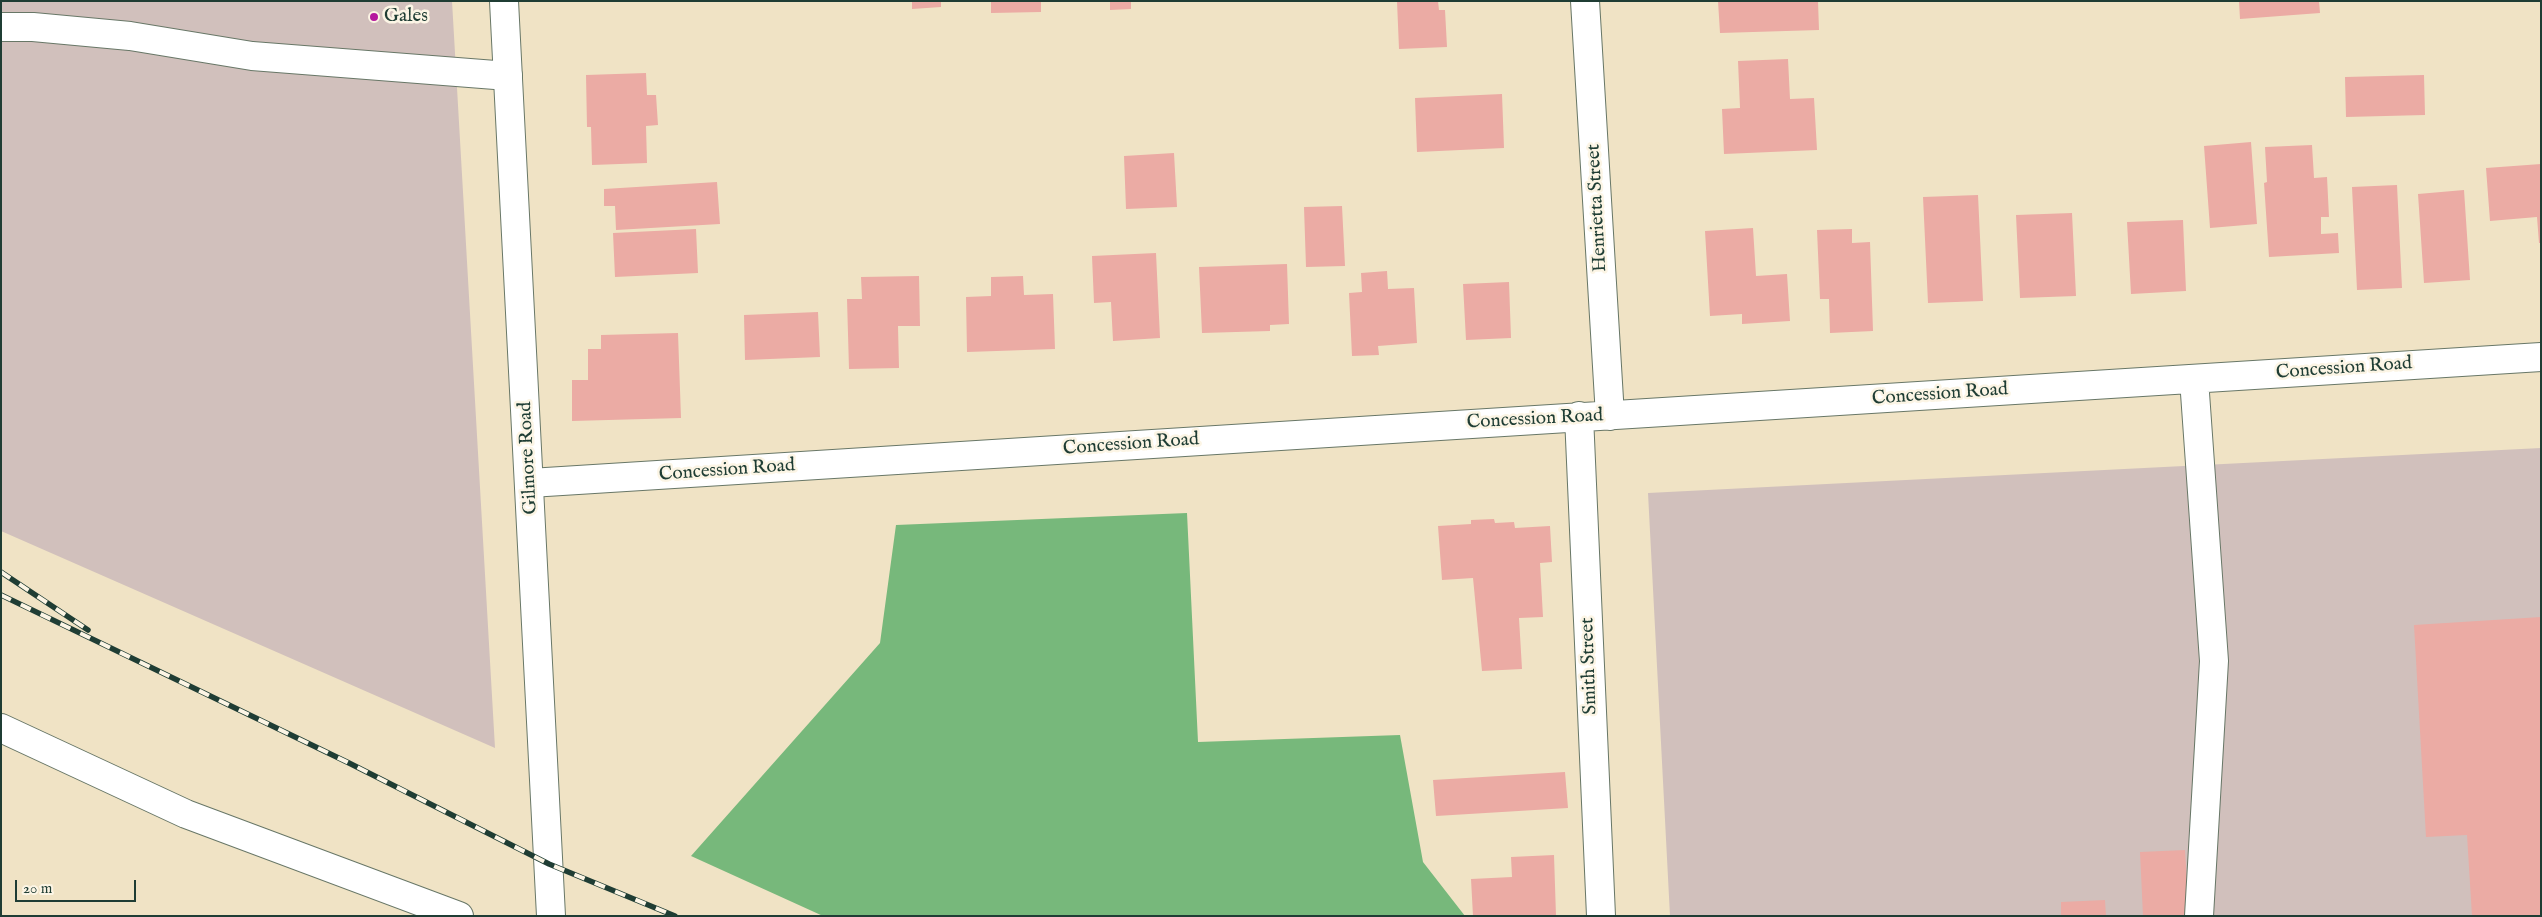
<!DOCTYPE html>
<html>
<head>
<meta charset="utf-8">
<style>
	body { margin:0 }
	#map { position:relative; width:2542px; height:917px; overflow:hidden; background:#f0e3c5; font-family:"IM FELL English",serif }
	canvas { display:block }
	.frame { position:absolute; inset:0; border:2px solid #1f3d34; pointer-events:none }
	.scale { position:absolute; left:15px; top:880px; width:121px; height:22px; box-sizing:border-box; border:2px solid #1f3d34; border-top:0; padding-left:6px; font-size:15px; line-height:18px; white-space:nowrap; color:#1f3d34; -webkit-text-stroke:4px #fcf5e5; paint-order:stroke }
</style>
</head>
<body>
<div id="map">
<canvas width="2542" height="917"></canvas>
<div class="frame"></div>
<div class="scale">20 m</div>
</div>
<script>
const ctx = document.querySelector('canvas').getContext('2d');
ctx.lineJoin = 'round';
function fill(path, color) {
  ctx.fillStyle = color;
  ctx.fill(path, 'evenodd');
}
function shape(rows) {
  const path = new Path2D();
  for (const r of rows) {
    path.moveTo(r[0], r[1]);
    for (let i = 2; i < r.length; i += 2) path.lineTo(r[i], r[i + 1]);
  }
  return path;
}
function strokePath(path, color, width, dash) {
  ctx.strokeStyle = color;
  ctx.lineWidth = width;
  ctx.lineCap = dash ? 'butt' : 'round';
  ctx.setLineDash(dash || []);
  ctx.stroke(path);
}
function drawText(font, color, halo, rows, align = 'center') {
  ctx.font = font + ' "IM FELL English",serif';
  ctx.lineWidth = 5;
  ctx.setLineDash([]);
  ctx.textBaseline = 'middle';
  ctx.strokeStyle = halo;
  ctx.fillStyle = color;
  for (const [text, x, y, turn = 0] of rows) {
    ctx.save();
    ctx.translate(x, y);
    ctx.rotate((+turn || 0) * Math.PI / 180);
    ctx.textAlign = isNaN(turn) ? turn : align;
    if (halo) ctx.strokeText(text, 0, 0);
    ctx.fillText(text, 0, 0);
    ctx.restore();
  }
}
const industrial = shape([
	[1,1,452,1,495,748,1,531],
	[2541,448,2541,916,1670,916,1648,493]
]);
const forest = shape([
	[1187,513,1198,742,1400,735,1423,862,1465,916,823,916,691,856,880,643,896,525]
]);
const building = shape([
	[912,1,941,1,941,7,912,9],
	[991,1,1041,1,1041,12,991,13],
	[1110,1,1131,1,1131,9,1110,10],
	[1397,1,1438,1,1439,10,1445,10,1447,47,1399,49],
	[1718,1,1818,1,1819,30,1720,33],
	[2239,1,2319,1,2320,13,2240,19],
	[1788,59,1790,99,1814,98,1817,150,1724,154,1722,109,1740,108,1738,61],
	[646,73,647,95,656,95,658,125,646,126,647,163,592,165,591,127,587,127,586,75],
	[2424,75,2425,115,2346,117,2345,77],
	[1502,94,1504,148,1417,152,1415,98],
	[2251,142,2257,224,2210,228,2204,146],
	[2312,145,2314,178,2327,177,2329,217,2321,217,2321,234,2338,233,2339,253,2269,257,2264,183,2267,182,2265,147],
	[1174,153,1177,207,1126,209,1124,156],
	[2541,164,2541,243,2539,243,2537,217,2490,221,2486,168],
	[717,182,720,224,616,230,615,206,604,206,604,189],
	[2397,185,2402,288,2357,290,2352,187],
	[2464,190,2470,280,2424,283,2418,194],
	[1978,195,1983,301,1928,303,1923,197],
	[1342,206,1345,266,1306,267,1304,207],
	[2072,213,2076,296,2020,298,2016,215],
	[2183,220,2186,291,2131,294,2127,222],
	[1753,228,1756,276,1787,274,1790,321,1742,324,1742,314,1710,316,1705,231],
	[696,229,698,273,615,277,613,233],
	[1852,229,1852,243,1870,242,1873,331,1830,333,1829,299,1820,299,1817,230],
	[1156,253,1160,338,1113,341,1111,302,1094,303,1092,256],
	[1287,264,1289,324,1270,325,1270,331,1202,333,1199,267],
	[1387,271,1388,289,1414,288,1417,343,1378,346,1379,355,1352,356,1349,293,1362,292,1361,273],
	[919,276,920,326,898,326,899,368,849,369,847,299,862,299,861,277],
	[1023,276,1024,295,1053,294,1055,349,967,352,966,297,991,296,991,277],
	[1509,282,1511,338,1466,340,1463,284],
	[818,312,820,357,745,360,744,315],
	[678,333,681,418,572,421,572,380,588,380,588,349,601,349,601,335],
	[1494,519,1495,523,1514,522,1515,528,1550,526,1552,562,1540,563,1543,617,1519,618,1522,669,1482,671,1473,578,1442,580,1438,526,1471,524,1471,520],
	[2541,617,2541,916,2472,916,2467,835,2426,837,2414,625],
	[1565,772,1568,808,1436,816,1433,780],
	[2185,850,2189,916,2143,916,2140,852],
	[1554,855,1556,916,1473,916,1471,879,1512,877,1511,857],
	[2105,900,2106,916,2061,916,2061,902]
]);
const minor = shape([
	[1585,1,1610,416],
	[1,27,33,27,130,36,252,56,508,76],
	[2194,379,2214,661,2199,916],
	[1579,416,1601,916],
	[530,483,2541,357],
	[1,728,186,814,459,916]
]);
const major = shape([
	[504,1,551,916]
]);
const rail = shape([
	[1,572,88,630],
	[1,595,349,763,549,864,675,916]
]);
const markers = [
	[374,17,5,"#b5179e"]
];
const poiNames = [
	["Gales",384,17]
];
const streetNames = [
	["Henrietta Street",1598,208,-93],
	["Concession Road",2344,369,-4],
	["Concession Road",1940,395,-4],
	["Concession Road",1535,420,-3],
	["Concession Road",1131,445,-4],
	["Gilmore Road",529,458,-93],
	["Concession Road",727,471,-4],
	["Smith Street",1590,666,-92]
];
fill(industrial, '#d1c0bc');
fill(forest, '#77b87b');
fill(building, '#ebaba4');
strokePath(minor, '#687767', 30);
strokePath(major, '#687767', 30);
strokePath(minor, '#fff', 28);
strokePath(major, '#fff', 28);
strokePath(rail, '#1f3d34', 5.5);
strokePath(rail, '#fcf5e5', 4, [11]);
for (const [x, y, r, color] of markers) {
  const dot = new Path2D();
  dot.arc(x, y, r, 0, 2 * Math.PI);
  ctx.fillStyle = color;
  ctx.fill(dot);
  strokePath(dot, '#fcf5e5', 2);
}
drawText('19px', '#1f3d34', '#fcf5e5', poiNames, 'left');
drawText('19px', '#1f3d34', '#fcf5e5', streetNames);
</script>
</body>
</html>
